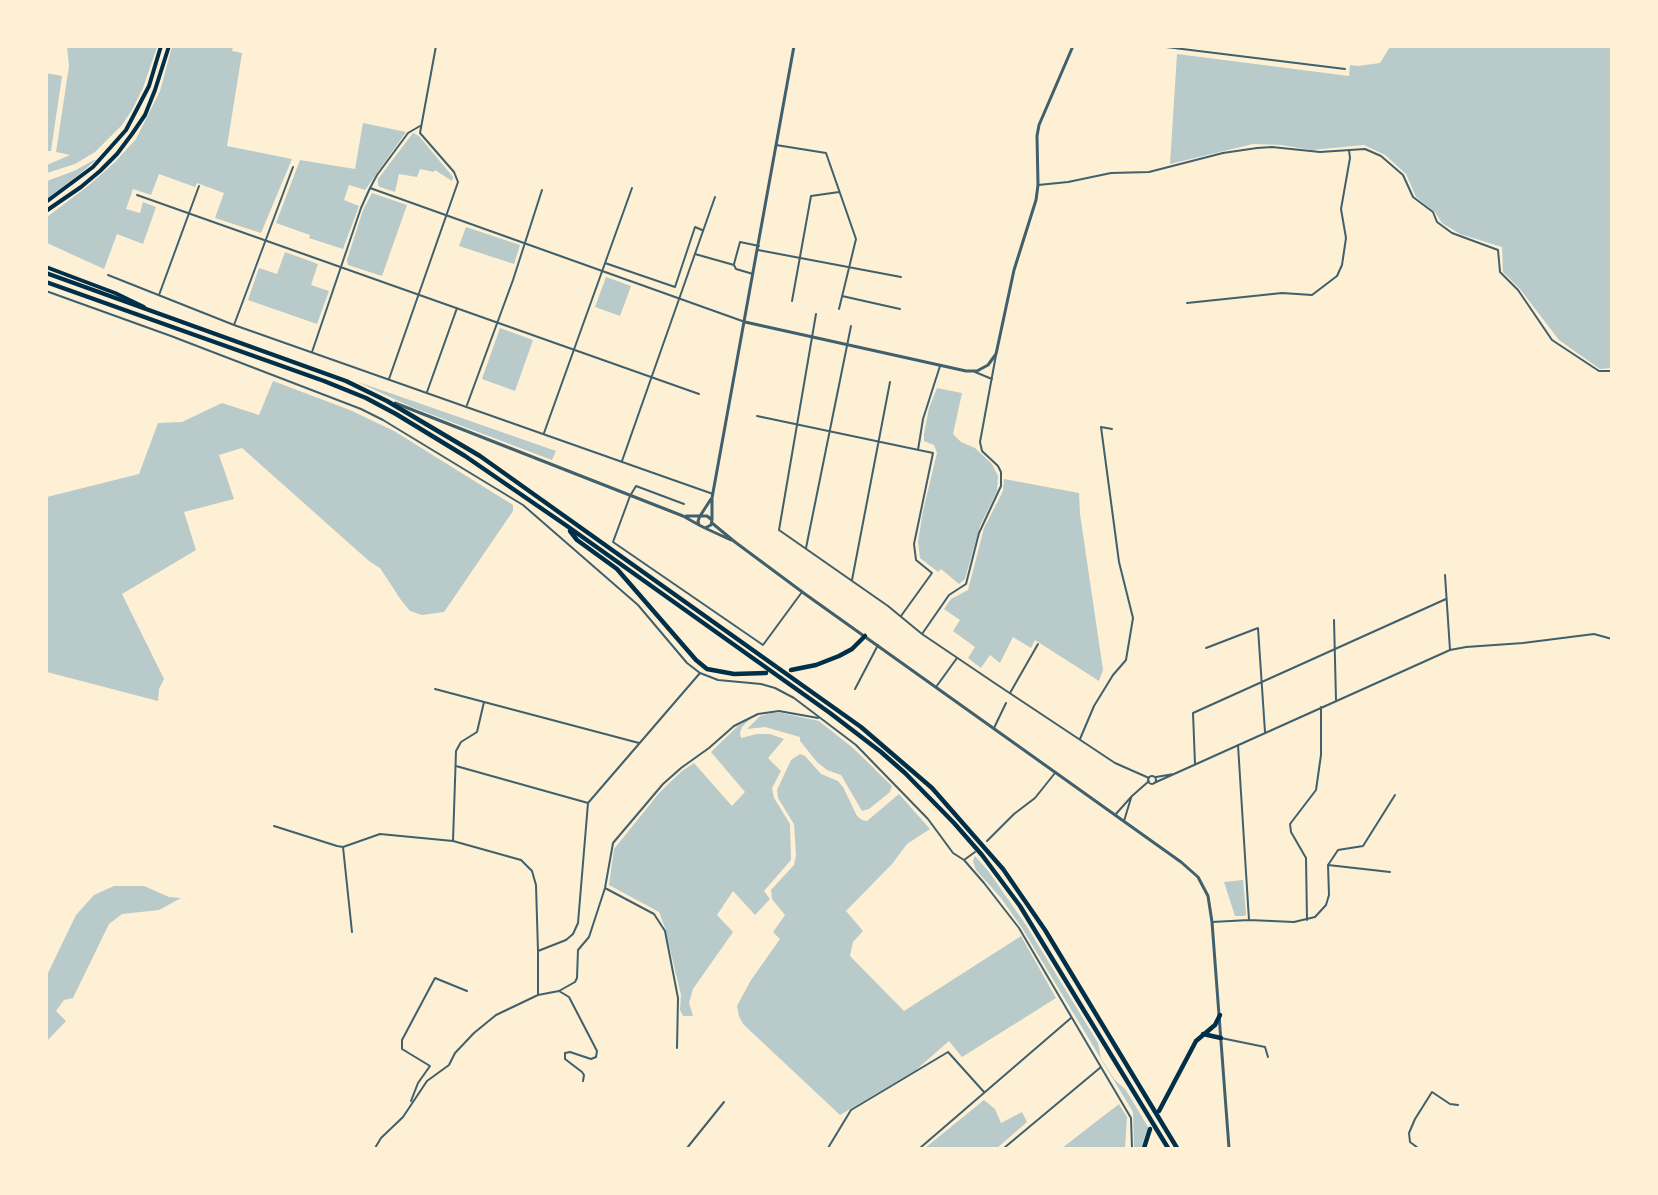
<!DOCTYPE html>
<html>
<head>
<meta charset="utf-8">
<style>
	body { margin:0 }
	#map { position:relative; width:1658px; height:1195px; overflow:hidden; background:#fdf0d5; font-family:"Work Sans",sans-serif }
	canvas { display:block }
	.frame { position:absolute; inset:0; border:48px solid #fdf0d5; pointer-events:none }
</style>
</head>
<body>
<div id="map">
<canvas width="1658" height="1195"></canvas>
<div class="frame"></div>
</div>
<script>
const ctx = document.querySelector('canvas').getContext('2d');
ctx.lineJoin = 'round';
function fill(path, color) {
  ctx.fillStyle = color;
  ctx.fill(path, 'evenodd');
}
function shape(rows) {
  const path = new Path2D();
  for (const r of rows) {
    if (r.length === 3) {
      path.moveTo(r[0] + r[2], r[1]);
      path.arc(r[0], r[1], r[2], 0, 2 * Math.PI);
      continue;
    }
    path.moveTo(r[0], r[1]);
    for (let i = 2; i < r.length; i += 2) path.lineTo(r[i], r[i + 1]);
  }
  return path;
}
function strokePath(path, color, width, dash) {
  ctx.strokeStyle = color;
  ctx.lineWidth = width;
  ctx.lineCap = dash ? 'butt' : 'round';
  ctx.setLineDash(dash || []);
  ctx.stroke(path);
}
const green = shape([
	[67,47,157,47,143,88,132,110,122,125,95,152,75,164,47,173,47,165,70,155,56,152,69,66],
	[172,47,233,47,232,51,242,53,227,146,292,159,261,233,215,218,224,193,197,183,195,187,159,174,151,195,133,189,126,209,140,213,143,202,156,207,143,244,117,234,104,269,47,243,47,217,88,186,115,162,136,139,160,91],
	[1390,47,1611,47,1611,368,1600,369,1559,340,1520,289,1503,272,1502,247,1460,234,1442,223,1435,212,1416,197,1406,174,1385,155,1364,145,1312,150,1281,145,1253,144,1170,164,1177,54,1349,76,1350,65,1358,66,1380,63],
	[46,73,62,76,51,151,47,151],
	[363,123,406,132,365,190,349,185,344,200,359,206,343,249,309,238,310,235,276,223,300,160,355,169],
	[413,133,419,136,453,177,452,181,435,170,434,172,420,169,417,177,399,174,395,192,380,187,378,185,378,179],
	[94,160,96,160,82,172,47,199,47,181,74,171],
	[372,193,407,205,382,276,348,265,347,260,363,210],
	[466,227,520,245,514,264,459,246],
	[285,252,318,264,311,285,329,291,317,324,248,300,259,268,277,274],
	[606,277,631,286,620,316,595,307],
	[500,328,533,340,515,391,482,379],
	[273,381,350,410,394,431,513,505,513,511,444,612,422,615,410,611,401,600,380,568,369,561,242,448,219,455,234,499,184,512,196,550,122,594,164,679,159,689,158,701,47,672,47,497,139,474,158,423,182,422,222,403,259,415],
	[358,382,410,400,556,451,552,460,409,406],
	[937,388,962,393,953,434,961,442,975,448,992,464,998,476,997,491,980,526,965,579,959,584,941,569,938,572,920,558,918,542,923,511,937,453,934,445,924,441,924,434,929,408],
	[1004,479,1079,493,1080,514,1103,670,1099,681,1035,640,1031,648,1013,637,1000,663,990,655,981,668,968,658,975,647,953,631,960,620,944,609,951,599,968,590,984,528,1003,491],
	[772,713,782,713,819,721,853,748,892,786,890,792,869,809,862,811,841,775,827,770,817,762,800,741,800,737,765,727,747,729,760,716],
	[751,718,742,727,740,733,741,738,757,734,770,734,784,739,768,758,781,771,772,788,774,798,790,824,791,860,764,891,770,899,755,915,733,891,717,915,733,932,693,989,689,1003,693,1016,683,1016,680,1010,681,995,665,928,659,912,609,885,614,849,660,792,682,771,694,763,732,806,745,792,711,752,738,726],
	[800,754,805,756,821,774,838,781,843,787,857,816,862,820,867,821,899,794,930,829,907,844,892,864,846,911,863,931,853,942,850,956,904,1011,1021,936,1056,998,962,1057,949,1041,916,1070,840,1115,743,1024,739,1016,737,1006,751,980,780,939,773,932,785,915,772,899,771,890,794,865,796,855,794,824,778,798,777,790,791,760],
	[975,856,989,872,1026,925,1098,1043,1101,1058,1114,1079,1126,1090,1148,1127,1141,1148,1134,1148,1133,1112,1022,928,1001,898,976,870,973,861],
	[1243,880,1246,914,1245,916,1235,916,1224,882],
	[114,886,144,886,169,897,181,898,159,910,122,914,109,924,73,998,64,1000,56,1011,66,1021,47,1041,47,975,76,915,94,895],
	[984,1100,995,1109,1001,1123,1022,1112,1027,1122,997,1148,925,1148],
	[1119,1104,1127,1117,1125,1148,1062,1148]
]);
const minor = shape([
	[1158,46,1345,69],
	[776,145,826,153,856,239,839,309],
	[1038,185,1068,182,1111,173,1149,172,1223,153,1257,148,1272,147,1320,152,1365,149,1381,156,1403,175,1413,197,1433,212,1437,222,1452,233,1498,250,1500,272,1518,290,1552,340,1599,371,1612,371],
	[370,188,745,322],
	[137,195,699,394],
	[758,250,901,277],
	[695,254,734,265,736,269,753,274],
	[605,263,675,287,695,227,702,230],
	[734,264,740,242,759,246],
	[108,275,234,325,713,494],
	[46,291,171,336,361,409,383,420,523,505,638,605,687,663,700,673,718,680,761,684,775,688,794,698,856,745,928,819,953,853,964,860,984,883,1019,928,1131,1118,1132,1148],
	[159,295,199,186],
	[842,296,900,309],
	[792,301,811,196,839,192],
	[1187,303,1282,293,1312,295,1337,276,1342,265,1346,238,1341,209,1350,158,1349,150],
	[816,314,779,530,888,606,922,634,996,684,1115,763,1149,778],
	[234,325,293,167],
	[312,352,361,208,370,188,377,175,408,133,420,126],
	[975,372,992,379],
	[389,379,458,182,454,172,420,133,436,46],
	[427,392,457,308],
	[467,405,513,280,542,190],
	[757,416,933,453,914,544,916,560,932,573,901,616],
	[544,433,632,188],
	[918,450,923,419,940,366],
	[622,461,715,197],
	[684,504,636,486,630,496,613,542,763,645,802,592],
	[806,548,851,326],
	[1445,575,1450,650],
	[852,580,890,382],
	[1334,620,1336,700],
	[922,634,949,595,966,584,979,533,1001,486,1001,472,998,466,982,451,980,442,996,355],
	[1206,648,1258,628,1265,732],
	[936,687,957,658],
	[435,689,639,743],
	[855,689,878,645],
	[1010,693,1038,644],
	[994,728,1006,703],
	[1080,739,1094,706,1113,675,1126,660,1133,618,1119,562,1101,427,1112,429],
	[1238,745,1249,920],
	[1195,764,1193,713,1446,599],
	[456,766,588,803],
	[1152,780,4],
	[1156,777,1174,774],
	[1154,783,1450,650,1466,647,1523,643,1594,634,1612,639],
	[1115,815,1132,796,1149,781],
	[1124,821,1131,798],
	[274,826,337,846,343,847,380,834,453,841,521,860,532,871,536,885,538,951],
	[453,841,456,751,461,742,477,732,484,702],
	[987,841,1014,814,1035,798,1055,773],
	[343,847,352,932],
	[964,860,975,852],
	[1328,865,1390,872],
	[605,888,654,914,665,931,678,998,677,1048],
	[1307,920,1306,858,1291,832,1290,824,1316,790,1321,755,1321,707],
	[1212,922,1249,920,1294,922,1315,917,1326,905,1329,895,1328,865,1338,850,1363,846,1395,795],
	[559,991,569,997,597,1051,596,1057,591,1059,570,1052,565,1053,565,1059,582,1072,584,1075,583,1081],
	[538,995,559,991,575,982,577,978,578,950,589,937,605,888,613,843,663,784,681,768,709,748,734,726,758,714,779,711,818,718],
	[1221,1038,1265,1047,1268,1057],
	[411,1101,418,1083,430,1066,402,1049,402,1040,435,978,467,991],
	[375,1148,381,1138,403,1117,427,1081,449,1065,455,1053,474,1033,496,1015,538,995,538,951,566,940,573,934,578,923,588,803,700,673],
	[687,1148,724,1102],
	[828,1148,851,1110,948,1052,984,1092],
	[920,1148,1071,1018],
	[1004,1148,1101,1067],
	[1418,1148,1410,1142,1409,1133,1415,1119,1432,1092,1450,1104,1458,1105]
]);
const tertiary = shape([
	[745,322,966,371,977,371,988,365,996,354,1014,270,1036,200,1038,185,1037,136,1039,125,1073,46],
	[395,403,683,516,699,525],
	[686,516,707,516,712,520,711,525,705,528,699,525,698,521,700,516],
	[700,516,711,499],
	[712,520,712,498,794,46],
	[712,523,735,542,805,594,1181,862,1198,877,1208,896,1212,922,1229,1148],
	[707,529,731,540]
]);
const secondary = shape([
	[46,202,93,167,126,130,149,86,161,46],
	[46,211,81,187,100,171,117,154,132,134,145,115,155,90,169,46],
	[46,267,115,293,144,307]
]);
const primary = shape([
	[46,273,346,381,387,401,480,456,861,727,932,788,1003,869,1045,930,1177,1148],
	[46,282,324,381,366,398,396,414,465,456,567,526,830,713,881,752,905,773,954,823,982,855,1020,906,1168,1148],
	[570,531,577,540,617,569,696,660,707,669,734,674,766,673],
	[791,670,816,665,839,656,852,649,865,636],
	[1203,1034,1221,1038],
	[1159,1111,1196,1041,1215,1025,1220,1015],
	[1144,1148,1150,1129]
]);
fill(green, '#b9caca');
strokePath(minor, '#3f606c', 2);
strokePath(tertiary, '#3f606c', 3);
strokePath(secondary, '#003049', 4);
strokePath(primary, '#003049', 4.5);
</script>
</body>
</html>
